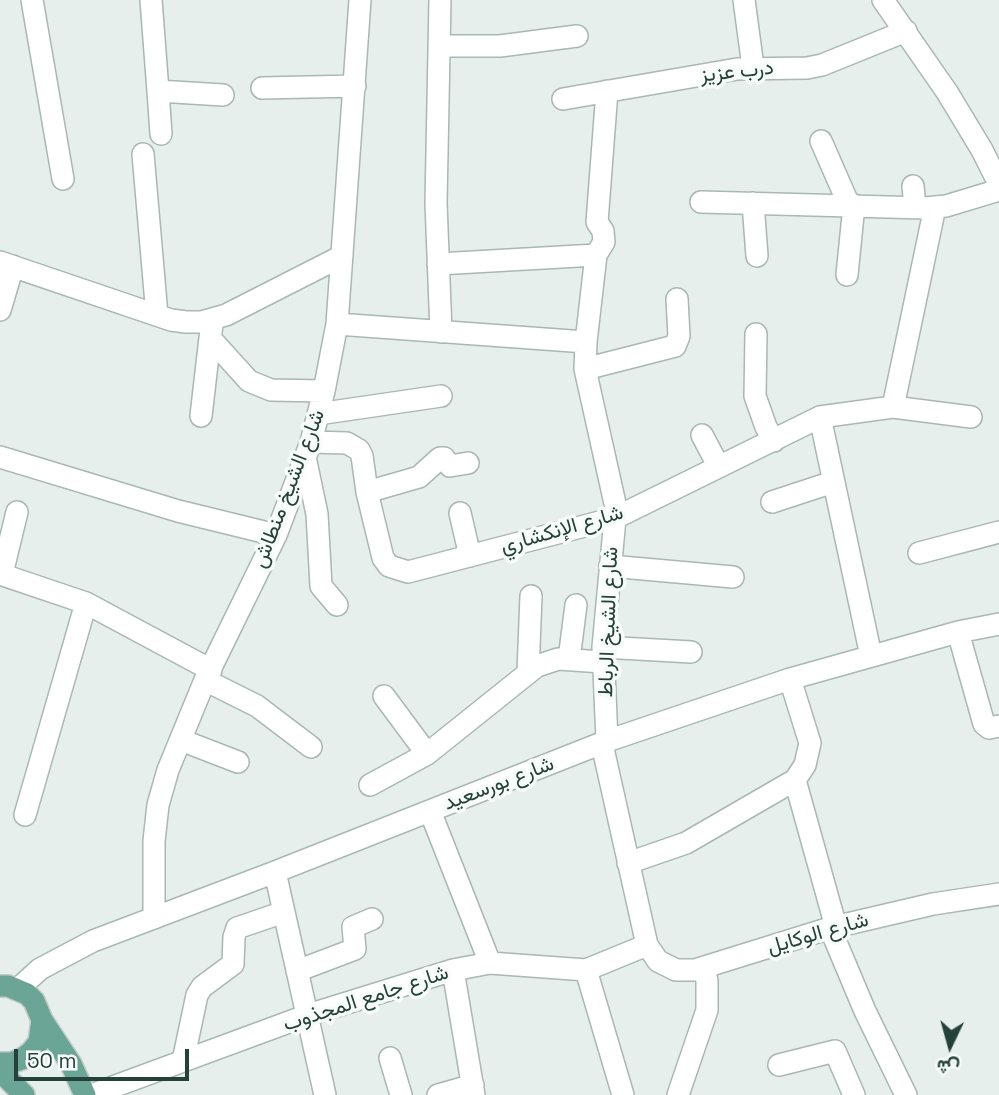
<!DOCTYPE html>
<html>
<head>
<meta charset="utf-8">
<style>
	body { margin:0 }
	#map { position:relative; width:999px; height:1095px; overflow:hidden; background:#e6efeb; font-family:"Space Grotesk",Vazirmatn,sans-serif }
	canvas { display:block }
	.north { position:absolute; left:915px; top:1011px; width:70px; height:70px; -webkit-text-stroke:5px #f7fbf9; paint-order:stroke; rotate:185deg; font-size:19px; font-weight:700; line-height:28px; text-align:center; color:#24423a }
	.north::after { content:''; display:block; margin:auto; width:24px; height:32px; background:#24423a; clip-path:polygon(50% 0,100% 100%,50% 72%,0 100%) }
	.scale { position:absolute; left:14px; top:1049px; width:175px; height:32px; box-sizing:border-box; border:4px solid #24423a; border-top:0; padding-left:9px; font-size:21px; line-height:24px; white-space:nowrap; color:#24423a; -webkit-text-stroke:5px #f7fbf9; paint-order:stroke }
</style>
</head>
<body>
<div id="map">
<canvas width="999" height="1095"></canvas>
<div class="north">ش</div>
<div class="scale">50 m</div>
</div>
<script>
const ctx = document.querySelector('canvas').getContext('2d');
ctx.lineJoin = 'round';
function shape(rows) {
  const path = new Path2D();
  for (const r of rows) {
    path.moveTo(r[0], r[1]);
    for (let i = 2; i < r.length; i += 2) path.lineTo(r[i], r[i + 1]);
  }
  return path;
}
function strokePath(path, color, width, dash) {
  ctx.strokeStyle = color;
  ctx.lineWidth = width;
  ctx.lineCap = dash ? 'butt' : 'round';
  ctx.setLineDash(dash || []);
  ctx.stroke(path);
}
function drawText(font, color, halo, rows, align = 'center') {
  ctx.font = font + ' "Space Grotesk",Vazirmatn,sans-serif';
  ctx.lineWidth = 7;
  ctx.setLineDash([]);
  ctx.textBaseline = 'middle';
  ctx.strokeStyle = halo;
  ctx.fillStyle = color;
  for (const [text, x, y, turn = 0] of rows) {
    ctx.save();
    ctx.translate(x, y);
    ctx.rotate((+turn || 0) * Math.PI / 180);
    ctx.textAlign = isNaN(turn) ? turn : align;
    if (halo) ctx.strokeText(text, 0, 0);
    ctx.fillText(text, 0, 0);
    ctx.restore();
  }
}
const minor = shape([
	[32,0,63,179],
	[151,0,158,91,223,95],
	[440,0,436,203,441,332],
	[744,0,753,67],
	[883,0,947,92,982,150,999,184],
	[440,46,500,46,577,36],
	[262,88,355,86],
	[158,91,161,134],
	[563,99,737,69,807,68,822,65,906,31],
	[821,141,849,205],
	[143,154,157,315],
	[913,186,915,207],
	[701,202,925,208,946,206,999,190],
	[753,203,757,256],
	[596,255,586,342,585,369,616,508,603,647,607,741],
	[596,255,604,242,603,231,597,222,607,91],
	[0,262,171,320,186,322,201,322,226,315,342,256],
	[438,264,596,255],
	[847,275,854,205],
	[0,310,13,266],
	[213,319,210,338,249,381,271,390,324,391],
	[337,324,586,342],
	[756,334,755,396,766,427,774,441],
	[585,369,675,346,679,336,677,299],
	[893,407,935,207],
	[318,414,441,396],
	[201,416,210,338],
	[820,417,871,656],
	[702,435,719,467],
	[311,442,347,443,359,450,362,456,367,492,383,558,389,566,408,572,615,518,820,417,893,407,971,417],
	[0,457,178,511,276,535],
	[305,457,317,514,321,586,337,605],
	[367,492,419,477,440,458,444,458,450,466,468,463],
	[772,502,833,482],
	[460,513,470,556],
	[919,553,999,532],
	[610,566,733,577],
	[0,574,86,603,211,670],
	[2,574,17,512],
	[958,632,984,724,989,728,999,726],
	[603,647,691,652],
	[569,659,576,605],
	[528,672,531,596],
	[205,680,257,706,311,747],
	[384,696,427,754],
	[181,740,238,762],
	[602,744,647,945,658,961,676,970,695,970,830,928,933,904,999,894],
	[795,780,836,927],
	[370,785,427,754,537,666,558,659,603,662],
	[430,811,490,963],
	[25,815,86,603],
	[628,863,686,843,795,780,805,765,810,743,790,679],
	[275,872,325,1095],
	[154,918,154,841,158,805,168,770,205,680,276,535,311,442,324,391,337,324,360,0],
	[830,928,865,1011,906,1095],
	[453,970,474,1095],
	[586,970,623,1095],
	[297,971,355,949,353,927,372,919],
	[18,989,40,969,93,941,275,872,607,741,790,679,958,632,999,624],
	[390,1058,401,1095],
	[183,1061,197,995,202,987,233,964,234,937,237,928,284,912],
	[779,1065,835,1051,854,1095],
	[91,1095,308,1015,453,970,490,963,586,970,647,945],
	[438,1095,473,1085],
	[678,1095,707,1010,707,981,704,967]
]);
const major = shape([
	[0,986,8,986,27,994,34,1001,42,1020,39,1042,31,1052,22,1059,11,1063,0,1063],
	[42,1020,71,1064,85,1095],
	[0,1071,24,1095]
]);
const streetNames = [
	["درب عزيز",737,72,-6],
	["شارع الشيخ منطاش",289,489,-69],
	["شارع الإنكشاري",562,530,-16],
	["شارع الشيخ الرباط",609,622,-88],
	["شارع بورسعيد",499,784,-21],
	["شارع الوكايل",818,934,-16],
	["شارع جامع المجذوب",366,999,-18]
];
strokePath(minor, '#a8b8b2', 24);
strokePath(major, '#c2cac8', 24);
strokePath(minor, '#fff', 21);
strokePath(major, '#6aa596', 21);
drawText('21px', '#24423a', '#f7fbf9', streetNames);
</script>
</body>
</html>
